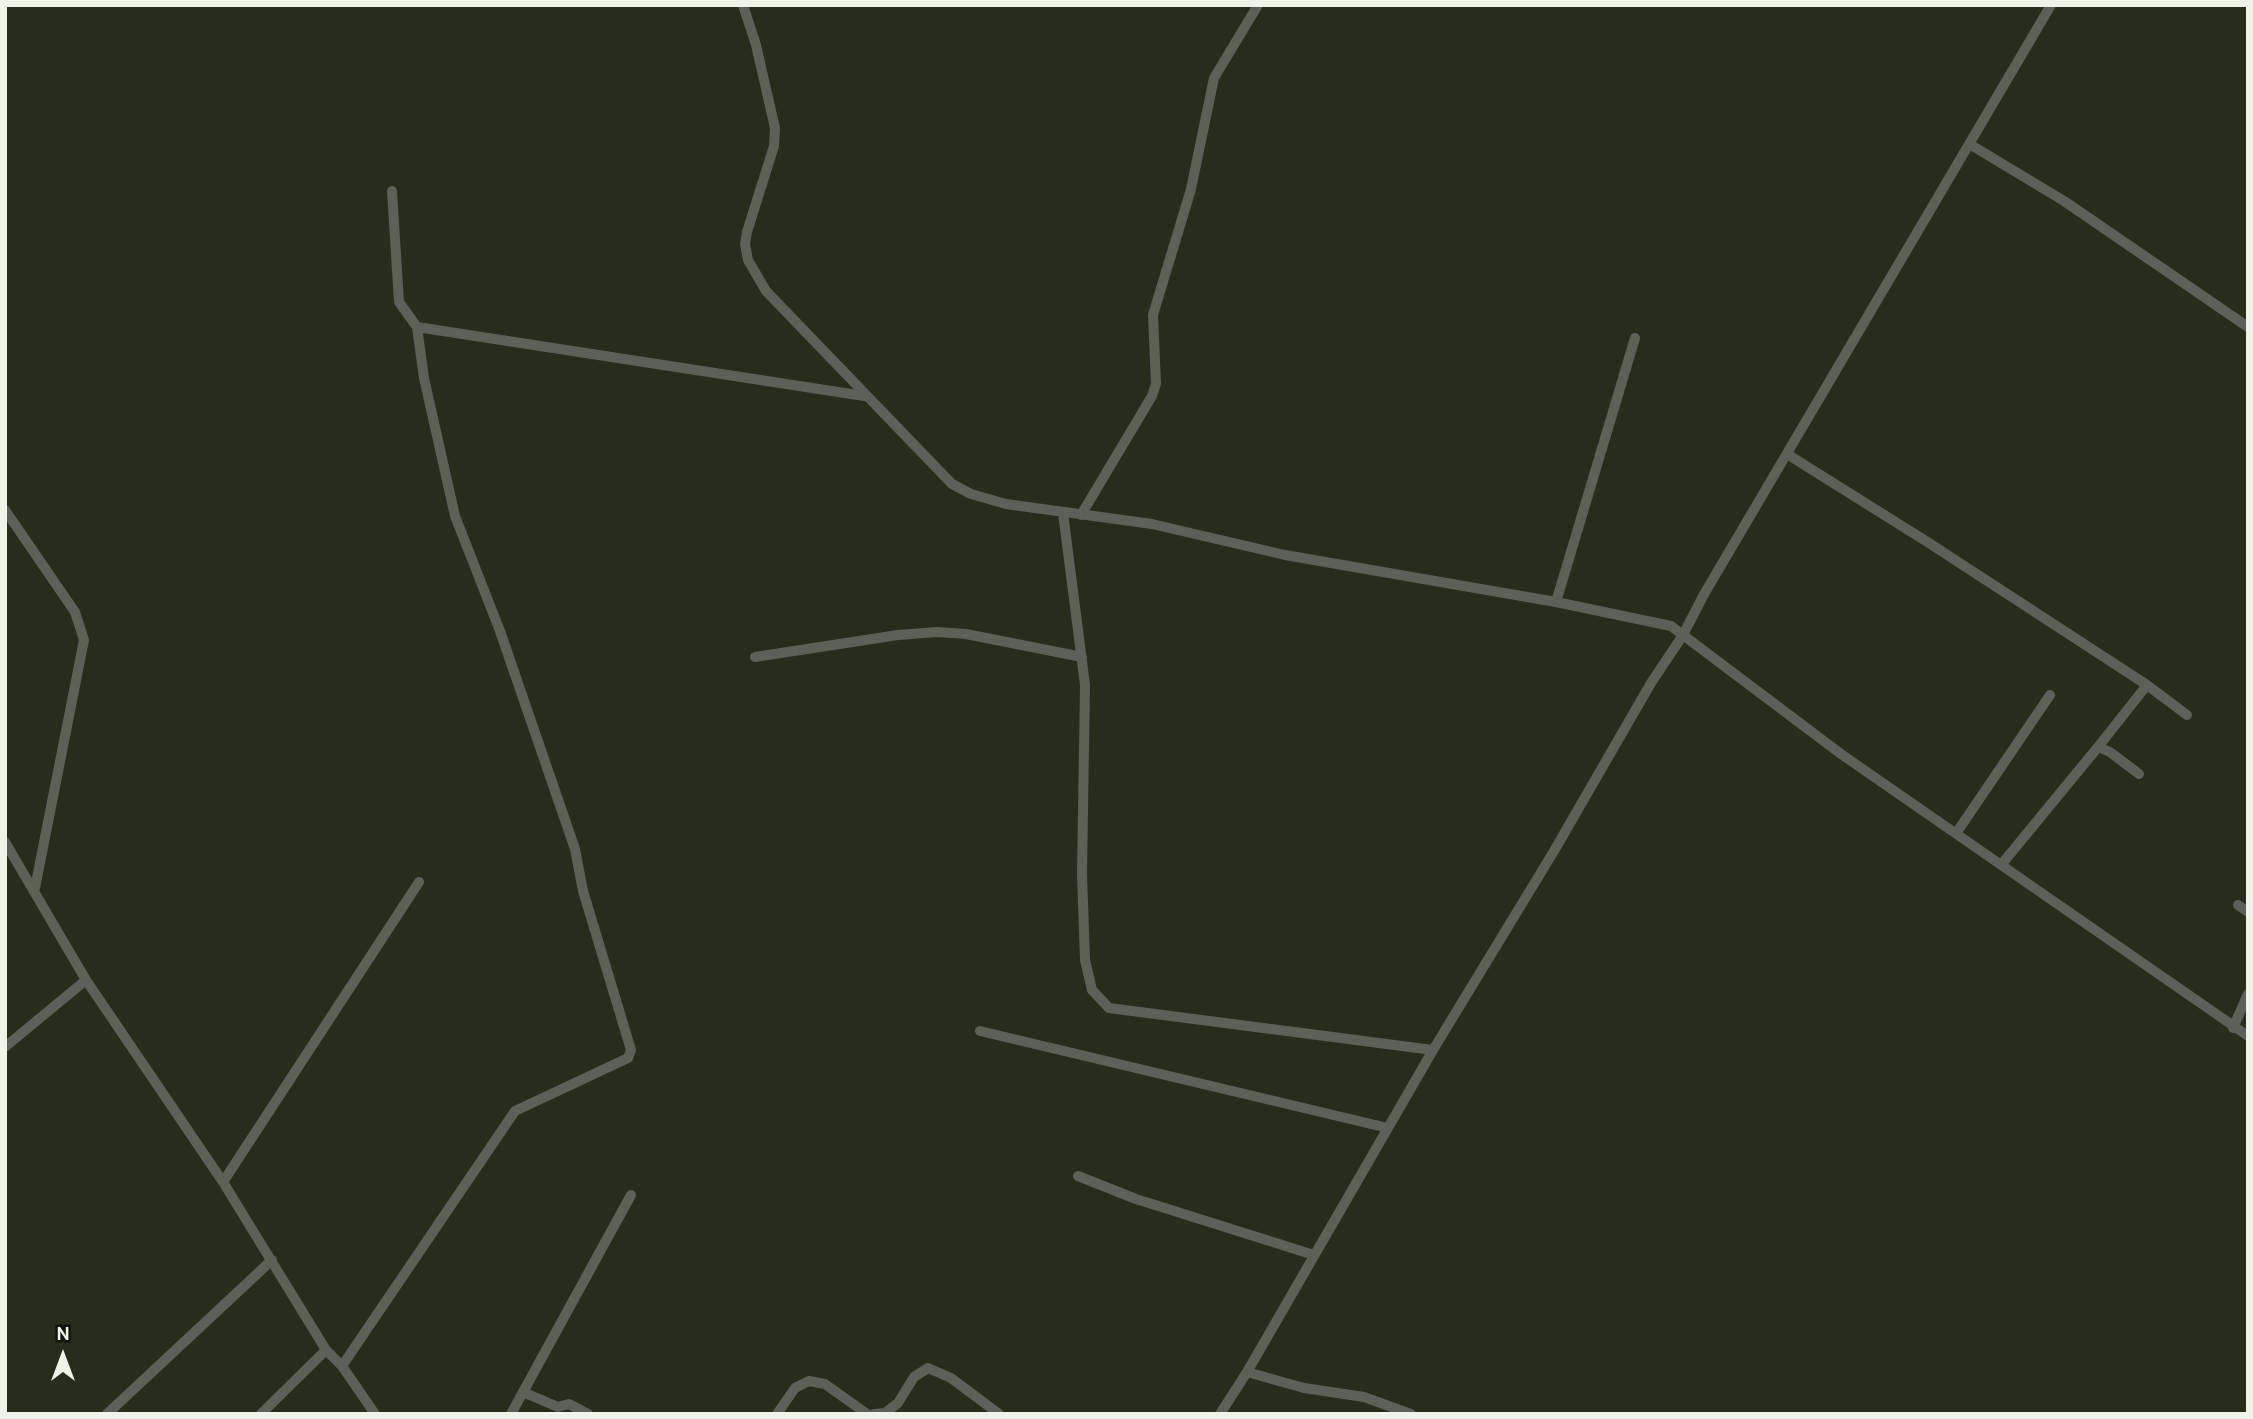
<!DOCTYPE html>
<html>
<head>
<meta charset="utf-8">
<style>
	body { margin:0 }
	#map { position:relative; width:2253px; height:1419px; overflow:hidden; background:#262d1b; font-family:Overpass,sans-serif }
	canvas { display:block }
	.frame { position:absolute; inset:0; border:7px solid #eff4e9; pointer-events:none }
	.north { position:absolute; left:28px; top:1321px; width:70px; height:70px; -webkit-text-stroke:5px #10140c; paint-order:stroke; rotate:0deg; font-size:19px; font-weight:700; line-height:28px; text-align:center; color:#eff4e9 }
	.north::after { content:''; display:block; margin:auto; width:24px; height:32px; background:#eff4e9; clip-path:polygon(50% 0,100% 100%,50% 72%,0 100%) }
</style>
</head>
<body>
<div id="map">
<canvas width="2253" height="1419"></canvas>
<div class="frame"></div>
<div class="north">N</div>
</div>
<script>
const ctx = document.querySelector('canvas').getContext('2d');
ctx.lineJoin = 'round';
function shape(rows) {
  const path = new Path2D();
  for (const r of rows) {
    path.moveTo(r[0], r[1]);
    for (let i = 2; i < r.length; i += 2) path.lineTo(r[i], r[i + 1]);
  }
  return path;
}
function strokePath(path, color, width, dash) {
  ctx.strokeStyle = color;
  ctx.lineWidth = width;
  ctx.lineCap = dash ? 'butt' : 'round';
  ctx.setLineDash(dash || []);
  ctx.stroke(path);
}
const minor = shape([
	[743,5,756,45,775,128,774,146,747,232,745,244,748,260,766,291,952,484,971,494,1006,504,1152,524,1285,555,1556,602,1671,626,1841,754,2248,1036],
	[1971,145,2064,201,2248,327],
	[417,327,864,396],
	[1787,454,1929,543,2147,685,2187,715],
	[5,510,75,612,84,640,35,888],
	[1063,513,1085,685,1082,874,1085,960,1092,990,1109,1008,1433,1050],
	[1081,515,1152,396,1156,384,1153,315,1191,189,1214,78,1258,5],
	[1556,602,1635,338],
	[755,657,898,635,937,632,966,634,1082,657],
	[2098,747,2147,685],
	[1957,832,2050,695],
	[5,842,86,980,223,1182,326,1350,342,1366,375,1414],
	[2001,865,2098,747,2110,752,2139,774],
	[2238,905,2248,912],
	[2233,1028,2248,994],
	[980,1031,1388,1128],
	[5,1047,86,980],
	[1078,1176,1136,1199,1314,1255],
	[223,1182,419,882],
	[342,1366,515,1111,628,1058,631,1050,583,891,575,849,500,631,455,516,424,378,417,327,399,302,392,191],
	[1247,1372,1304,1388,1364,1397,1411,1414],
	[523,1392,558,1407,569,1404,588,1414],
	[107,1414,272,1260],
	[261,1414,326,1350],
	[511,1414,631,1195],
	[777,1414,795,1388,809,1381,825,1384,867,1414],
	[874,1414,885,1413,898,1403,914,1377,928,1368,951,1378,999,1414],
	[1220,1414,1247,1372,1433,1050,1554,851,1651,683,1683,635,1703,596,2051,5]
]);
strokePath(minor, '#5c6057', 10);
</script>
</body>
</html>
